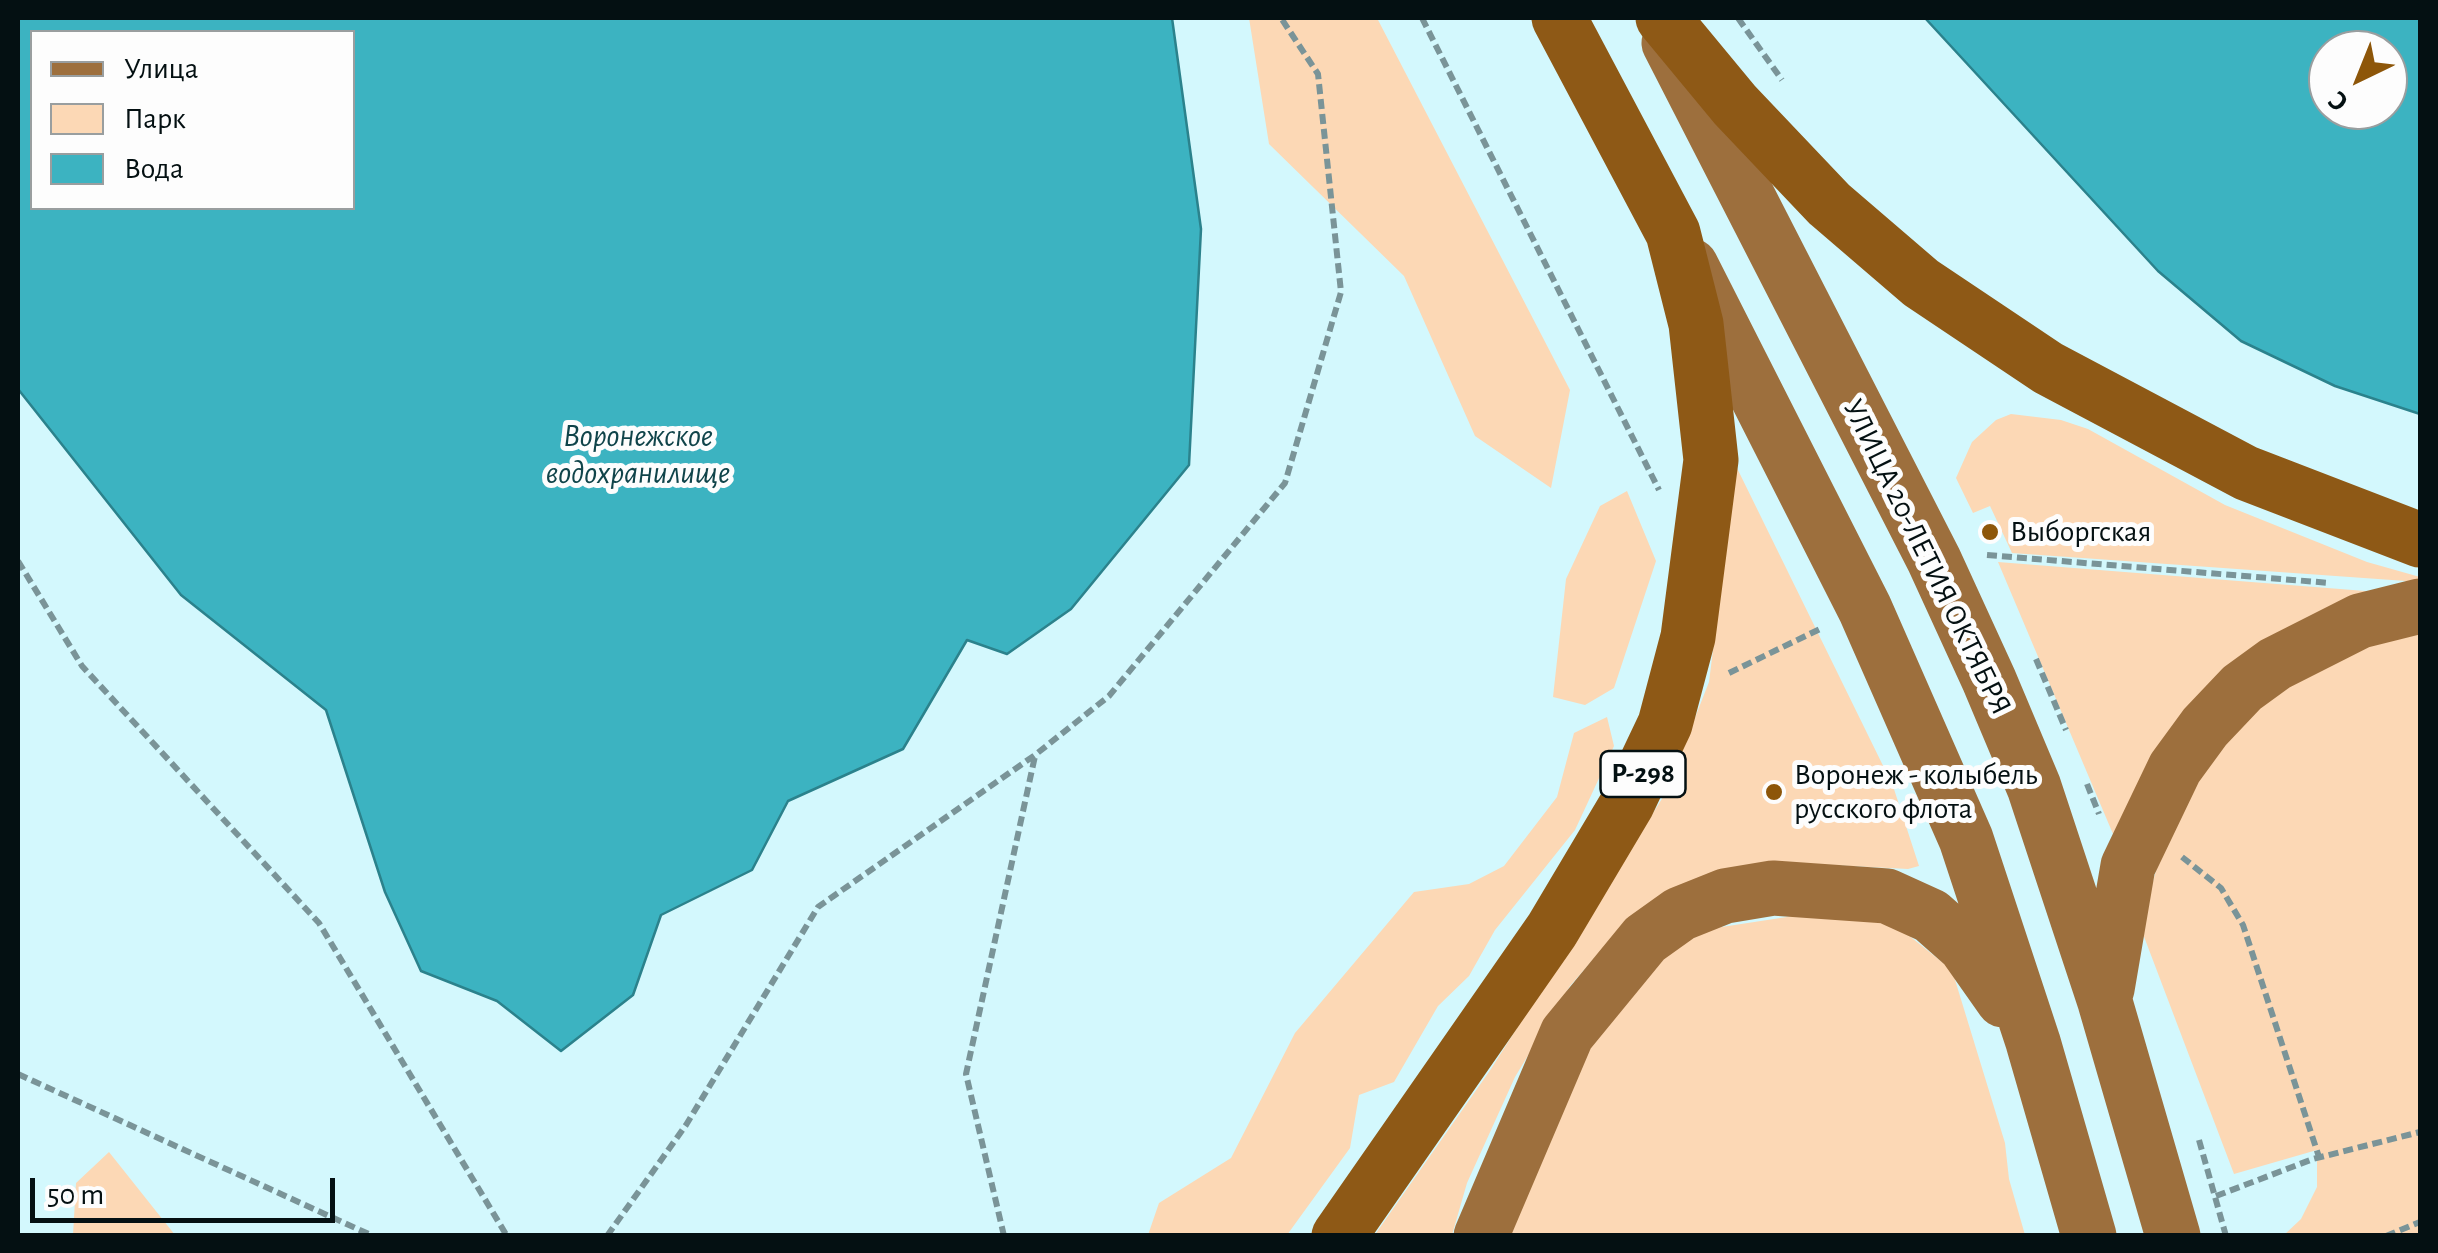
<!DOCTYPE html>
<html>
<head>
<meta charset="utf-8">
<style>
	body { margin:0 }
	#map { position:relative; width:2438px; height:1253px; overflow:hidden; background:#d3f8fd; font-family:"Alegreya Sans",sans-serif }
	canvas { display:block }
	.frame { position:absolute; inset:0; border:20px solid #041012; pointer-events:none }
	.legend { position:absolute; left:30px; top:30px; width:325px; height:180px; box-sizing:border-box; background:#fdfdfd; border:2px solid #999e9f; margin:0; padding:12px 18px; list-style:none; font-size:30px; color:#041012 }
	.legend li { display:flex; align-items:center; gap:20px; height:50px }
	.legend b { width:50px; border:2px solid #999e9f }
	.north { position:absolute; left:2308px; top:30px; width:100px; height:100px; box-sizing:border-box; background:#fdfdfd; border:2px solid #999e9f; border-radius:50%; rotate:223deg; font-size:28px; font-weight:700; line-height:40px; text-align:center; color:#041012 }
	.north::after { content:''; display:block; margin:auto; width:35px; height:45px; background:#8d5609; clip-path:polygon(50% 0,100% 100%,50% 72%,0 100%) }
	.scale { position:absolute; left:30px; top:1178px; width:305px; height:45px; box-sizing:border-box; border:5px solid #041012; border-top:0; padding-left:12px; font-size:30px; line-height:35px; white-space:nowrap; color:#041012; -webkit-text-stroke:8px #fdfdfd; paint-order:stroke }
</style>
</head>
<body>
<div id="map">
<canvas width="2438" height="1253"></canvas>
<div class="frame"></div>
<ul class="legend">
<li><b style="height:12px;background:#9d6f3d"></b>Улица</li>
<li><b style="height:28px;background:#fcd8b5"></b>Парк</li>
<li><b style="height:28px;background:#3cb3c1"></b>Вода</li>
</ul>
<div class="north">С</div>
<div class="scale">50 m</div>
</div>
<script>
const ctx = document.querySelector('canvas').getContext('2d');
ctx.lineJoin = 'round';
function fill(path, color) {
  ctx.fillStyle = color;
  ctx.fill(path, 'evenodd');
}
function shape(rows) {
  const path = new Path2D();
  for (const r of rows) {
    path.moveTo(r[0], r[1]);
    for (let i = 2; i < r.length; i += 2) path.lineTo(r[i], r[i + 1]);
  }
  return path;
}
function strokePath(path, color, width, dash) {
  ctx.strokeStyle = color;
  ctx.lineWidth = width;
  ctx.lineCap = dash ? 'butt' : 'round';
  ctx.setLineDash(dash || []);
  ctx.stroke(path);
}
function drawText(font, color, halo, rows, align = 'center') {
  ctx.font = font + ' "Alegreya Sans",sans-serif';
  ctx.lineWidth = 10;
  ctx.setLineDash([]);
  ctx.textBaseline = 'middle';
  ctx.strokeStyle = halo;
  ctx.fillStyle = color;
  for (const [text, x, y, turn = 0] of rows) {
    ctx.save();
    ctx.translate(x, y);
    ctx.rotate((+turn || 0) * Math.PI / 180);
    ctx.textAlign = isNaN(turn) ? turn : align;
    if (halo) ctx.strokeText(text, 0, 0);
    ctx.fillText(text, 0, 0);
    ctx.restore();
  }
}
const green = shape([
	[1249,18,1377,18,1570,390,1551,488,1475,436,1404,276,1269,144],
	[2011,414,2061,420,2088,429,2225,505,2367,562,2420,577,2420,582,2012,553,1990,506,1973,513,1956,478,1972,442,1996,420],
	[1736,466,1893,786,1919,866,1908,869,1812,864,1616,933,1570,986,1515,1077,1467,1183,1452,1235,1374,1236,1491,1069,1665,794,1709,682],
	[1627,491,1656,561,1614,688,1585,705,1553,697,1566,579,1600,506],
	[1998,562,2378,592,2113,834],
	[2420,630,2420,1235,2284,1235,2301,1219,2317,1187,2317,1150,2234,1174,2143,934,2151,888,2163,847,2209,761,2263,701,2345,652],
	[1607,717,1614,746,1575,830,1495,930,1469,976,1438,1006,1394,1082,1359,1095,1350,1148,1287,1235,1148,1235,1159,1203,1231,1158,1295,1033,1414,892,1469,884,1504,866,1557,797,1574,733],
	[1813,913,1879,920,1902,930,1952,970,2005,1143,2009,1179,2025,1235,1500,1236,1557,1094,1647,969,1682,943,1715,928],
	[109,1152,175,1235,73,1235,76,1183]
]);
const water = shape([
	[18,18,1172,18,1201,229,1189,465,1071,609,1007,654,967,640,903,749,788,801,752,870,661,915,633,995,561,1051,497,1001,421,971,385,892,326,710,181,595,18,389,18,18],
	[32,32,352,32,352,208,32,208,32,32],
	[1925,18,2420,18,2420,414,2335,386,2241,341,2158,271,1925,18],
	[2328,50,2388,50,2388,110,2328,110,2328,50]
]);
const path = shape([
	[1422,18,1659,490],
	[1738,18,1782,80],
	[1987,555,2330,583],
	[18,561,82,666,319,923,507,1236],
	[2036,659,2066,730],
	[1729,673,1822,628],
	[2087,784,2099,814],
	[2182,857,2221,888,2243,925,2319,1157],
	[18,1074,373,1236],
	[2199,1140,2226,1236],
	[2216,1196,2313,1159,2420,1132],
	[607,1236,686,1125,818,907,1035,755,1109,696,1285,483,1341,292,1318,74,1281,18],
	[1004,1236,966,1074,1035,756],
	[2386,1236,2420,1222]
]);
const major = shape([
	[1669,43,1934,560,1989,680,2034,787,2105,1002,2173,1236],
	[1691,266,1865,609,1966,839,2033,1042,2089,1236],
	[2107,989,2128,866,2175,768,2205,727,2242,688,2275,664,2360,621,2420,606],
	[1481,1236,1567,1034,1645,939,1680,914,1725,896,1773,888,1887,896,1931,916,1965,946,2003,1000]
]);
const highway = shape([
	[1663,18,1735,105,1829,204,1921,283,2048,368,2246,473,2420,540],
	[1339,1236,1552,930,1627,804,1665,724,1688,637,1711,460,1696,324,1673,233,1559,18]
]);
const markers = [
	[1990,532,10,"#8d5609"],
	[1774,792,10,"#8d5609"]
];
const shields = [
	[1643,774,85]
];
const shieldNames = [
	["Р-298",1643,774]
];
const poiNames = [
	["Выборгская",2010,532],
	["Воронеж - колыбель",1794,775],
	["русского флота",1794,809]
];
const streetNames = [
	["УЛИЦА 20-ЛЕТИЯ ОКТЯБРЯ",1927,557,64]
];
const waterNames = [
	["Воронежское",638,436],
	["водохранилище",638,473]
];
fill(green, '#fcd8b5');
fill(water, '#3cb3c1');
strokePath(water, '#2b828c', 2.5);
strokePath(path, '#7a9498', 6, [10, 5]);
strokePath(major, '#9d6f3d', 55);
strokePath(highway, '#8e5916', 55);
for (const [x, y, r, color] of markers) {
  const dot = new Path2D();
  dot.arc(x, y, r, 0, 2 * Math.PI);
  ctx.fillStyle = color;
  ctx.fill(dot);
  strokePath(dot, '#fdfdfd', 4);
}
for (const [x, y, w] of shields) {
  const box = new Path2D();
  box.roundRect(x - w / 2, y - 23, w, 46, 8);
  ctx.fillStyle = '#fdfdfd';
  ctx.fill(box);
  strokePath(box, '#041012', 2.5);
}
drawText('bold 28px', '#041012', null, shieldNames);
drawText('30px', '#041012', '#fdfdfd', poiNames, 'left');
drawText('30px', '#041012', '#fdfdfd', streetNames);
drawText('italic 32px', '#10444a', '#fdfdfd', waterNames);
</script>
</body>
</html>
